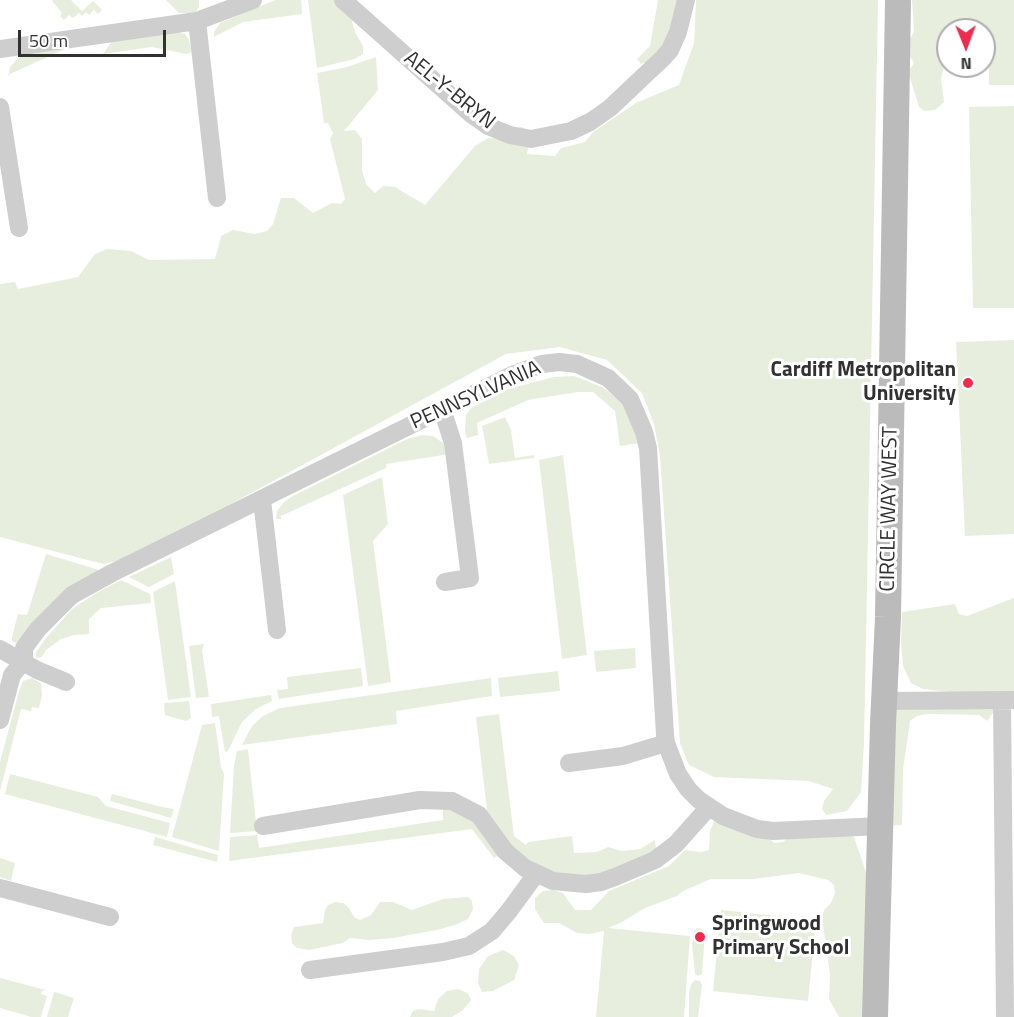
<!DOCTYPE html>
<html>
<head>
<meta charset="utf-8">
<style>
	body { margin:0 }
	#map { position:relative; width:1014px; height:1017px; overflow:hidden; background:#fff; font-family:"Titillium Web",sans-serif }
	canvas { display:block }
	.north { position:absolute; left:936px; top:18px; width:60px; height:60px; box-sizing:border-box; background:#fff; border:2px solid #adadad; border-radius:50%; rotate:179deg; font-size:16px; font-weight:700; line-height:24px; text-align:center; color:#313131 }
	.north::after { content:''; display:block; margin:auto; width:21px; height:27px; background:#ee2c50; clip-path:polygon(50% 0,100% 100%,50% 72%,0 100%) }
	.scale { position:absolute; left:18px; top:30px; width:148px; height:27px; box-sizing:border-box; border:3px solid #313131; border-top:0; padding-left:8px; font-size:18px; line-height:21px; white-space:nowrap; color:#313131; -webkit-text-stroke:4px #fff; paint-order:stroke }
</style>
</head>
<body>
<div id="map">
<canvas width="1014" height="1017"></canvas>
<div class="north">N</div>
<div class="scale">50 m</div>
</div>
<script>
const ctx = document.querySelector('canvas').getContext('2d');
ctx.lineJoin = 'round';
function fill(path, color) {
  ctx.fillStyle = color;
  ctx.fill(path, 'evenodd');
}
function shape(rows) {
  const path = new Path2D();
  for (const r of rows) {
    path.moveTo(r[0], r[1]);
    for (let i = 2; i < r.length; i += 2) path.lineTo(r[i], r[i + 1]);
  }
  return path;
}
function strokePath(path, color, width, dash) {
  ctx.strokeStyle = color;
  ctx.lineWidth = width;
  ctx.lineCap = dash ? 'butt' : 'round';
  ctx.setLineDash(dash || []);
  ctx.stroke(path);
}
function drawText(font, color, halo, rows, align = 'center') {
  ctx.font = font + ' "Titillium Web",sans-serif';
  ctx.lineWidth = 6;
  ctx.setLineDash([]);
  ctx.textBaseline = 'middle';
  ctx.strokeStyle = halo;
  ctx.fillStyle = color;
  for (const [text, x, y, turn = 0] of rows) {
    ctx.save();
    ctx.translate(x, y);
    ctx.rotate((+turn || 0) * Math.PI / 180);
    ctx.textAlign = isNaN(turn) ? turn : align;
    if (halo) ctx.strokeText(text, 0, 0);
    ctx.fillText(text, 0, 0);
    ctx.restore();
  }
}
const green = shape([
	[53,0,71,0,82,11,93,1,102,10,98,14,94,10,89,15,86,12,82,16,79,13,73,18,69,15,64,20,60,16,62,13,52,1],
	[166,0,199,0,199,7,195,13,179,13],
	[275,0,301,0,302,14,243,22,214,37,214,32,220,23],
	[308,0,336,0,349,10,355,32,363,46,363,54,355,59,317,68],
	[658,0,677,0,670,37,663,47,647,62,641,64,637,59,650,46],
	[696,0,878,0,864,744,861,792,847,811,826,815,822,809,824,801,833,789,809,781,714,777,689,765,680,743,660,456,654,424,642,393,607,360,560,347,506,354,176,534,122,560,103,564,0,537,0,284,15,282,18,289,78,277,95,254,107,249,131,251,149,260,215,259,221,236,233,230,255,234,267,231,273,224,281,198,294,198,313,213,332,203,341,204,345,199,330,139,333,133,328,123,324,123,317,73,347,67,376,57,378,90,344,131,355,130,362,139,362,170,366,184,375,193,383,186,395,187,425,205,475,146,488,138,506,139,511,129,521,127,531,131,527,154,555,156,561,148,585,142,593,132,636,103,679,85,694,43],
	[912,0,1014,0,1014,85,989,85,989,62,984,61,984,30,948,30,948,63,945,63,941,79,944,102,935,110,924,111,919,107,909,75,910,69,914,63,909,55,908,42,914,32],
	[177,32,185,34,189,40,192,52,187,54,152,47,103,54,112,41],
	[65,49,10,74,8,77,10,67,18,58,26,54],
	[1014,106,1014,308,973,308,969,107],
	[1014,340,1014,534,965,536,956,342],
	[574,376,602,387,620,400,636,423,640,443,620,446,615,411,593,392,578,392,528,400,477,423,478,435,467,438,465,433,466,415,471,408,508,389,554,377],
	[505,417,511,430,515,458,534,455,534,458,489,464,482,426],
	[422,435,433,436,446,445,450,454,386,464,386,468,281,516,281,519,276,519,277,511,284,502,291,497,407,439],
	[563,455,587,655,562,659,539,460],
	[382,477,388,524,373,541,391,682,368,686,343,495],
	[46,554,99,570,20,642,16,643,12,641,12,637,18,614,27,615],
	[171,557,174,574,149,587,129,577],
	[121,580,150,594,151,603,101,608,89,619,89,634,74,635,61,639,46,650,42,657,36,658,36,652,46,638,72,609,96,593],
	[175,581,191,697,168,700,153,592],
	[1014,598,1014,692,969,694,923,689,911,683,903,666,901,643,902,612,955,604,959,614,967,616],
	[204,644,202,650,209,697,196,698,189,646],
	[635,648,636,668,596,672,594,651],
	[361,668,363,686,279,699,277,690,288,689,287,677],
	[558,671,560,691,500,697,498,678],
	[32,678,41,683,42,695,39,708,32,707,31,711,21,709,0,791,0,762,19,691,23,681],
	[491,678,492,696,396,711,397,724,242,745,252,726,263,716,280,708],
	[271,695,272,701,256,709,242,722,228,751,225,752,219,716,212,717,211,704],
	[1002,700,987,721,979,715,928,714,917,716,910,721,903,770,902,825,881,826,884,701],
	[189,701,191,718,186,721,165,715,164,703],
	[499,714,514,836,526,845,528,842,572,836,574,853,597,852,608,847,622,851,640,849,655,840,657,858,615,877,553,881,489,827,476,717],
	[215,723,221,767,224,774,219,851,172,837,202,725],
	[248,749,257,831,230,833,234,766,237,751],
	[10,774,98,797,106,806,170,823,167,837,5,794],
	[112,794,162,807,174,809,171,818,110,801],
	[446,807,482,824,501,854,494,858,472,829,229,861,230,837,257,835,259,848,443,820,443,810],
	[715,819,764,834,774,843,783,842,793,834,846,832,854,837,868,878,873,1017,839,1017,829,999,830,975,822,918,824,910,831,903,835,893,834,885,828,880,799,873,754,879,711,879,683,891,677,896,645,908,622,922,608,928,690,936,684,1017,596,1017,604,931,589,934,577,933,559,923,544,923,535,909,535,898,543,891,553,890,563,893,575,910,591,910,609,891,669,866,685,850,701,852,709,850,710,831],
	[155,837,218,855,217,862,153,845],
	[0,858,15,863,11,881,0,877],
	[468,897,472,901,473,909,468,919,455,925,437,930,393,938,369,940,350,938,343,943,309,950,297,948,292,943,291,935,294,927,323,923,325,910,328,905,335,902,343,903,349,908,354,917,360,920,371,915,380,902,393,902,412,910,443,899],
	[721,910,816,920,808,1001,713,991],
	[697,928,702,929,705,933,702,974,698,976,695,974,692,944,694,931],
	[503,950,514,956,519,965,514,980,493,991,482,992,478,983,479,969,488,956],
	[0,978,46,990,42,991,41,994,47,996,41,1017,31,1017,0,1008],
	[695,980,700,981,702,985,698,1017,689,1017,689,993,691,984],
	[458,989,468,993,471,1000,463,1010,452,1017,410,1017,413,1011,419,1009,434,1011,438,999,447,991],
	[54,992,74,998,68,1017,47,1017]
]);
const street = shape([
	[343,0,471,114,488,126,510,135,531,139,571,131,590,122,610,108,663,58,670,50,678,32,686,0],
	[197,21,217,198],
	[0,49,197,21,253,0],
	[0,107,19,228],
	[442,409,453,443,470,578,445,582],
	[262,500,277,630],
	[0,649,37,670,66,682],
	[1002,700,1005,1017],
	[884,701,1014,700],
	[0,720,12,675,24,661,24,648,38,629,72,595,112,573,512,375,542,364,559,362,577,364,608,378,630,399,644,432,648,448,665,735,666,743,678,774,688,789,699,800,723,816,757,829,773,831,881,826],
	[569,763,623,756,666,743],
	[263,826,420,800,452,801,479,815,505,851,525,868,553,881,586,884,601,882,615,877,655,860,676,844,709,807],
	[0,888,110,917],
	[310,970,443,952,469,946,492,931,509,911,536,874]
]);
const secondary = shape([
	[875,1017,883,724,888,617,898,0]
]);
const markers = [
	[968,383,6,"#ee2c50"],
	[700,937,6,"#ee2c50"]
];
const streetNames = [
	["AEL-Y-BRYN",449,91,39],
	["PENNSYLVANIA",476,396,-24],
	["CIRCLE WAY WEST",890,509,-89]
];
const poiNames = [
	["Cardiff Metropolitan",956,371],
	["University",956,395],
	["Springwood",712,925,"left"],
	["Primary School",712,949,"left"]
];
fill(green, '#e8eede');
strokePath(street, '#cecece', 18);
strokePath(secondary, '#bbb', 26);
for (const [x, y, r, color] of markers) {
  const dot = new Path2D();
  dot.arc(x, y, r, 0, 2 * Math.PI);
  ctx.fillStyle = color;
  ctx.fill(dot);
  strokePath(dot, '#fff', 2);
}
drawText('21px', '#313131', '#fff', streetNames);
drawText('bold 21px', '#313131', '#fff', poiNames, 'right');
</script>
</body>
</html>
